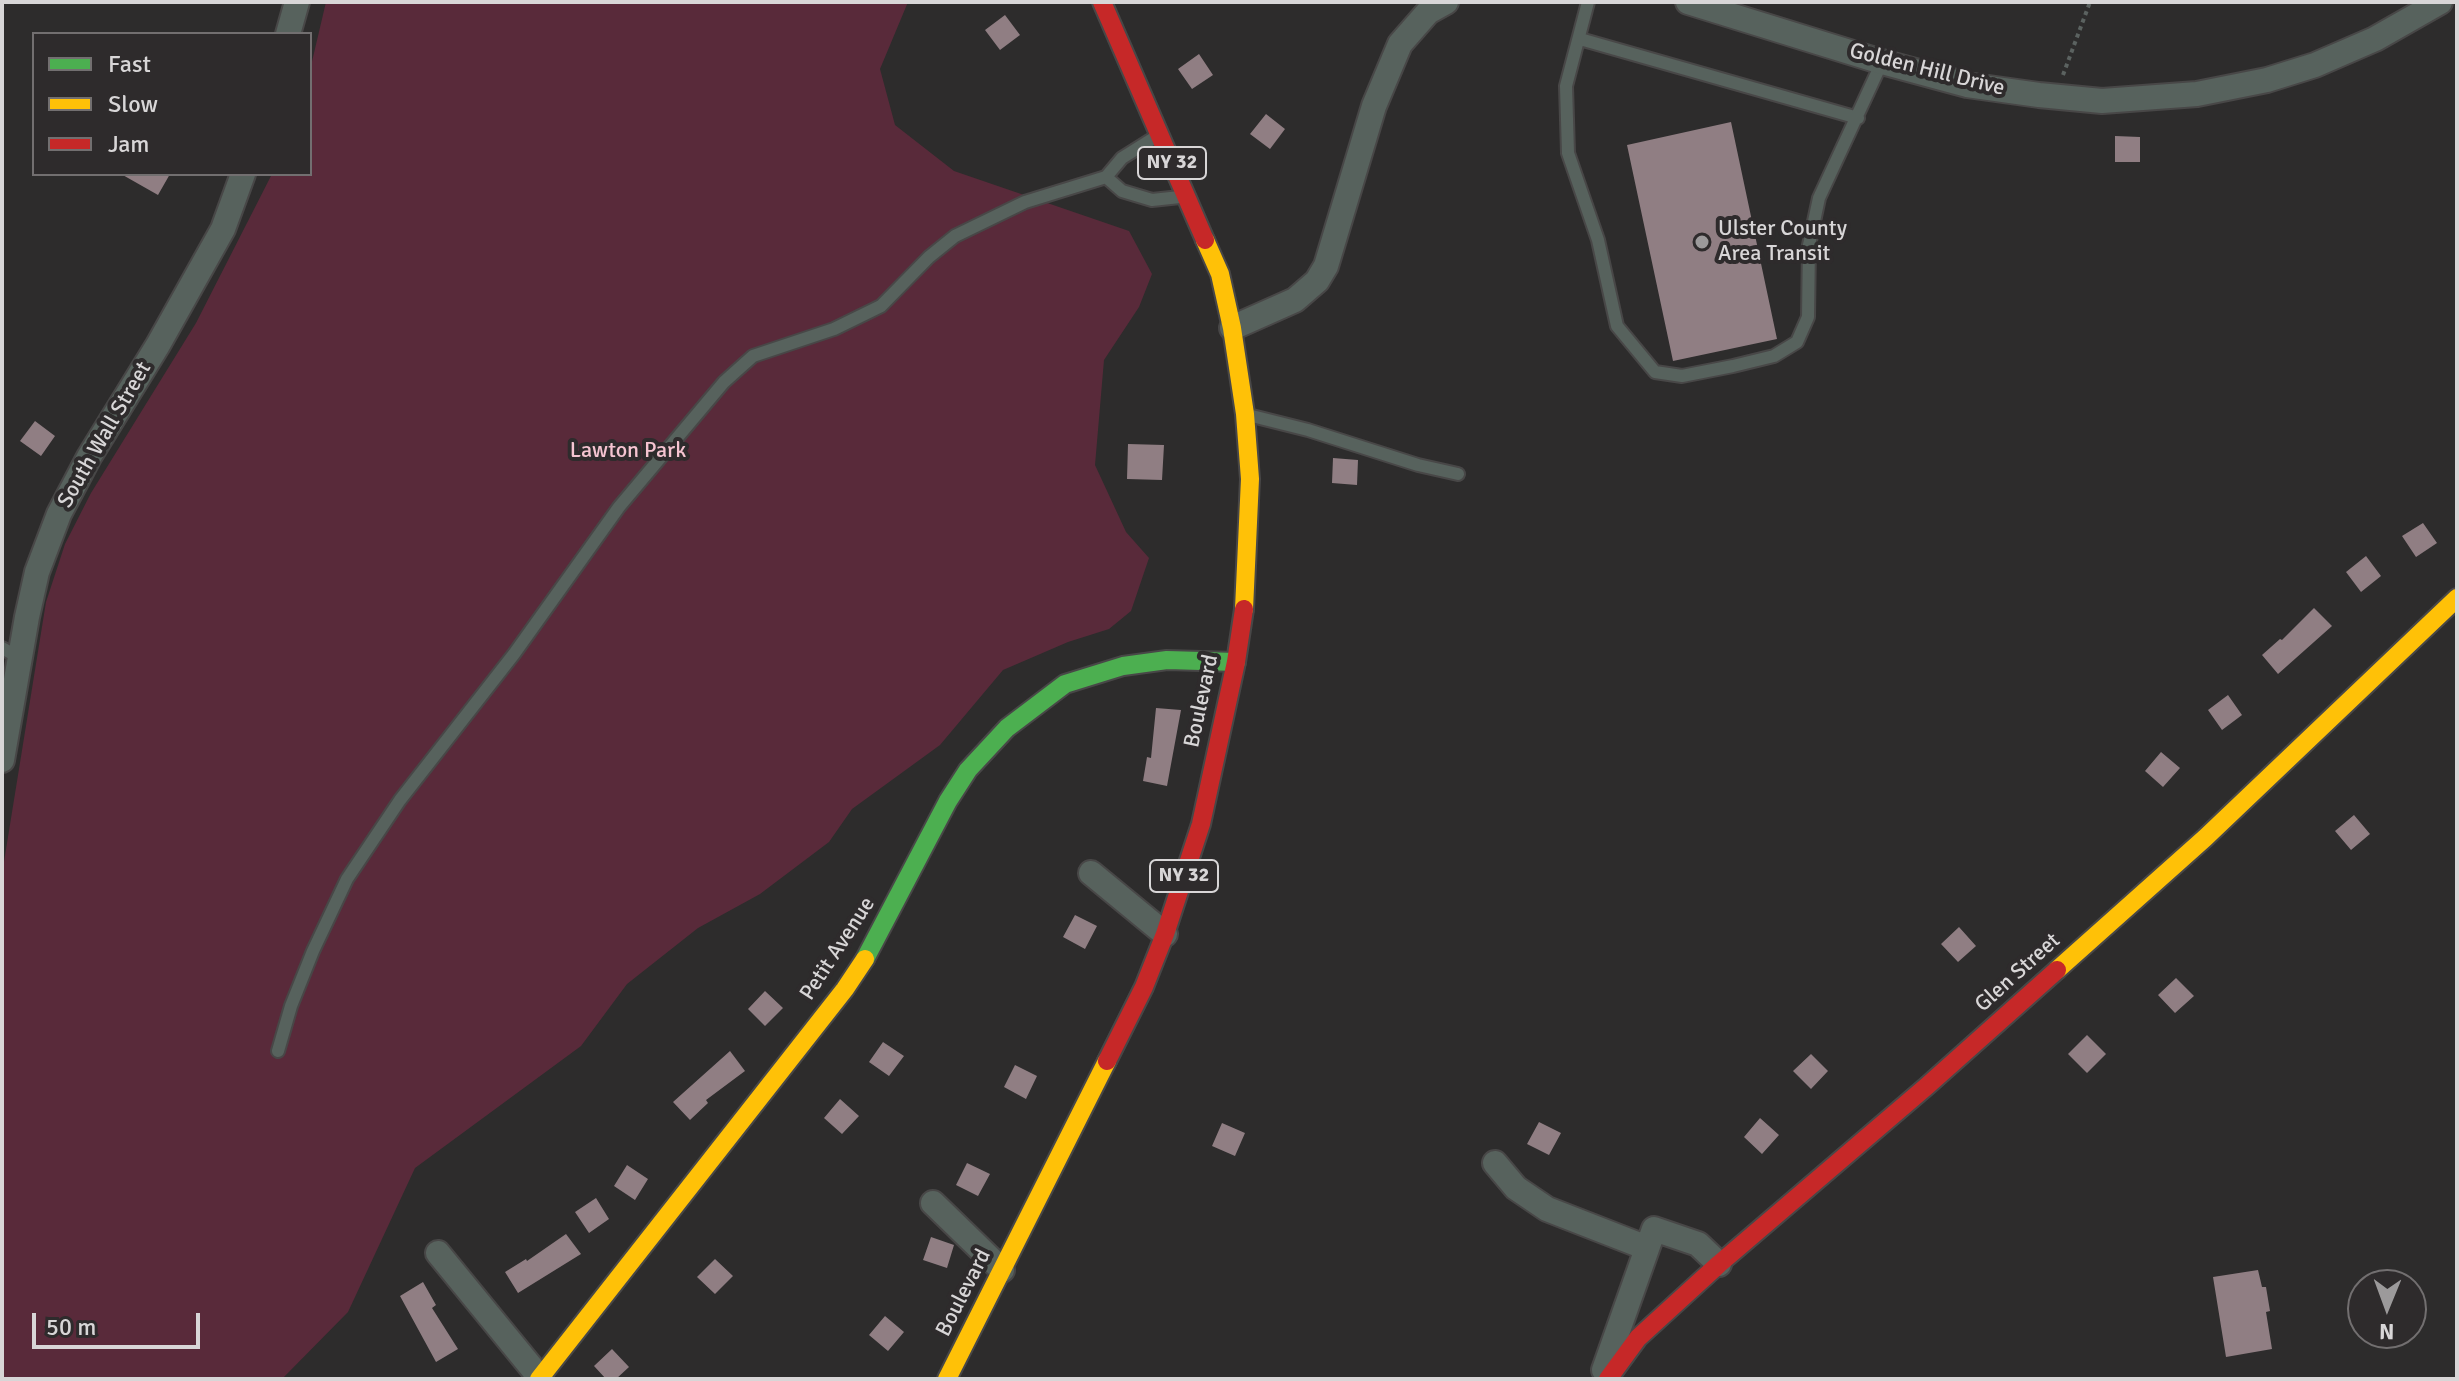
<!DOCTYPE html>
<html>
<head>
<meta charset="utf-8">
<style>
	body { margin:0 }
	#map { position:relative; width:2459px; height:1381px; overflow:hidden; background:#2d2c2c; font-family:Signika,sans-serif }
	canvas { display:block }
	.frame { position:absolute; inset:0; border:4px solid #d8d6d7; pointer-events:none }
	.legend { position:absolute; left:32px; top:32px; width:280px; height:144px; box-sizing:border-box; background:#2e2b2c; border:2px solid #726f70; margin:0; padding:10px 14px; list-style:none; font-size:24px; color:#d8d6d7 }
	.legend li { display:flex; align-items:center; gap:16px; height:40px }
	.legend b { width:40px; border:2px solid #726f70 }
	.north { position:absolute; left:2347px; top:1269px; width:80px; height:80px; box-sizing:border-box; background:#2e2b2c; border:2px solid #726f70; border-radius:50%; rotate:181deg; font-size:22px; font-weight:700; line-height:32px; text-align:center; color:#d8d6d7 }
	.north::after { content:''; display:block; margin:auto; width:28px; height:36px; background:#9c9a9b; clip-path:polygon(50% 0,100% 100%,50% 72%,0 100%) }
	.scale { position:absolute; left:32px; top:1313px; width:168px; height:36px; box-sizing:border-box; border:4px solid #d8d6d7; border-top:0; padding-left:10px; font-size:24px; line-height:28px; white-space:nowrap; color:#d8d6d7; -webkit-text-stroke:6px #2e2b2c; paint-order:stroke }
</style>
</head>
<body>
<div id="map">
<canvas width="2459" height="1381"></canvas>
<div class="frame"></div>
<ul class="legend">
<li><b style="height:10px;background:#4caf50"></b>Fast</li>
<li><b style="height:10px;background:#ffc107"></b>Slow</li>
<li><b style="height:10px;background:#c62828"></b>Jam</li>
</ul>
<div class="north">N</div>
<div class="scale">50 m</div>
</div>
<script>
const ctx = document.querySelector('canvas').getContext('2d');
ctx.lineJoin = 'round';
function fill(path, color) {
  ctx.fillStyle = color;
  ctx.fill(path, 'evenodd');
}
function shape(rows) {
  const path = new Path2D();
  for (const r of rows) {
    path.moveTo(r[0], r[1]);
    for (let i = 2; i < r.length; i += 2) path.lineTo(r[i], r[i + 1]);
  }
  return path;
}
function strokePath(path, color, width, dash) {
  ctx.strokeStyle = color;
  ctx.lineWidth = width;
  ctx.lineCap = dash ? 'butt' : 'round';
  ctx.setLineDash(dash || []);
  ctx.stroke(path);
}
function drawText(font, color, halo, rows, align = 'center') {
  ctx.font = font + ' Signika,sans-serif';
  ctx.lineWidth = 8;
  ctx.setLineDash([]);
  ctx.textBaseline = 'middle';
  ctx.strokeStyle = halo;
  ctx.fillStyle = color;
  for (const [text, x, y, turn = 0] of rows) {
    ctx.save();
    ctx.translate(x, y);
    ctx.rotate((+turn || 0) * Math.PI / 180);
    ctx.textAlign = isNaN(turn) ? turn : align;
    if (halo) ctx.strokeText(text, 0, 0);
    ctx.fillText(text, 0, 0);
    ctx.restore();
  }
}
const green = shape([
	[326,2,908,2,880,69,895,125,954,171,1129,231,1152,274,1139,307,1104,360,1095,465,1126,532,1149,558,1131,611,1109,629,1068,642,1003,670,940,745,852,809,829,842,760,894,698,928,627,984,581,1046,415,1168,348,1312,282,1379,2,1379,2,874,46,602,65,544,91,493,196,323,272,174,310,174,310,70]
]);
const building = shape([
	[1005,15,1020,35,1000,50,985,30],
	[1199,54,1213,75,1192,89,1178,69],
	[1266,114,1285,129,1270,149,1250,134],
	[1731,122,1777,339,1673,361,1627,145],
	[2115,136,2140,137,2140,162,2115,162],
	[121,174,170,174,158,195],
	[35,421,55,436,41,456,20,441],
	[1128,444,1164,445,1162,480,1127,479],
	[1333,458,1358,460,1357,485,1332,483],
	[2423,523,2437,543,2416,557,2402,536],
	[2366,556,2381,576,2361,592,2346,572],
	[2314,608,2332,626,2278,674,2262,655,2280,639,2282,640],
	[2228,695,2242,715,2222,730,2208,710],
	[1156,708,1181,710,1167,786,1143,781,1147,757,1151,758],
	[2161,752,2180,768,2163,787,2145,771],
	[2354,815,2370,834,2351,850,2335,831],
	[1075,915,1097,926,1085,949,1063,937],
	[1959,927,1976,946,1958,962,1941,944],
	[2176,978,2194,996,2175,1013,2158,995],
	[765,991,783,1008,765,1026,748,1009],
	[2087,1035,2106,1054,2087,1073,2068,1054],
	[883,1042,904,1056,889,1076,869,1062],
	[730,1051,745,1071,706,1100,708,1103,690,1120,673,1102],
	[1811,1054,1828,1071,1811,1089,1793,1071],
	[1015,1065,1037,1076,1026,1099,1004,1087],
	[840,1099,859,1116,842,1134,824,1118],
	[1760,1118,1779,1135,1762,1154,1744,1137],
	[1539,1122,1561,1133,1549,1155,1527,1144],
	[1222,1123,1245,1133,1235,1156,1212,1146],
	[967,1163,990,1174,978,1196,956,1185],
	[627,1165,648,1179,635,1200,614,1186],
	[596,1198,609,1219,589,1233,575,1212],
	[566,1234,581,1254,518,1293,505,1272,526,1259,527,1261],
	[931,1237,954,1245,947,1268,923,1260],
	[715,1259,733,1276,715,1294,697,1277],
	[2258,1270,2262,1287,2266,1287,2270,1311,2266,1312,2272,1349,2226,1357,2213,1277],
	[423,1282,436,1305,432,1308,458,1349,436,1362,400,1296],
	[885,1316,904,1332,888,1351,869,1335],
	[612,1349,629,1367,616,1379,606,1379,594,1366]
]);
const path = shape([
	[2063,75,2090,2]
]);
const lane = shape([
	[1588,2,1566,86,1568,153,1598,240,1617,326,1655,372,1682,376,1733,366,1774,356,1797,342,1808,317,1809,245,1819,198,1882,62],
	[1580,39,1858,118],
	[1106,177,1122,191,1152,200,1180,197],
	[1252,416,1308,430,1418,465,1458,474],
	[2,648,20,658],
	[278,1051,291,1006,313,951,347,879,400,800,514,654,619,507,724,382,753,356,834,329,881,306,929,257,955,236,1025,202,1106,177,1122,158,1157,136]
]);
const street = shape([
	[1688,2,1882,62,1967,85,2039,95,2102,101,2197,94,2267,80,2315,65,2375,39,2440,2],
	[288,34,297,2],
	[1232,328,1295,300,1317,281,1326,266,1374,106,1400,44,1428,12,1446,2],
	[2,760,27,617,37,572,59,514,89,457,158,345,223,229,243,174],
	[1091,873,1165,934],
	[1495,1163,1516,1188,1547,1209,1647,1248],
	[933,1203,1002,1270],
	[438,1253,541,1379],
	[1604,1370,1654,1229,1698,1244,1719,1264]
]);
const fast = shape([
	[865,959,948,801,968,770,1007,728,1065,684,1123,666,1167,660,1236,662]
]);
const slow = shape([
	[1205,240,1220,274,1232,328,1245,414,1250,479,1244,609],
	[2057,970,2205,838,2457,598],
	[539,1379,845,989,865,959],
	[947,1379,1107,1061]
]);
const jam = shape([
	[1102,2,1205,240],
	[1107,1061,1144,987,1165,934,1201,824,1236,662,1244,609],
	[1608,1379,1638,1338,1719,1264,1927,1086,2057,970]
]);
const markers = [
	[1702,242,8,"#9c9a9b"]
];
const shields = [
	[1172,163,68],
	[1184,876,68]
];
const shieldNames = [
	["NY 32",1172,163],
	["NY 32",1184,876]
];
const streetNames = [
	["Golden Hill Drive",1927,70,14],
	["South Wall Street",105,435,-60],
	["Boulevard",1202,701,-78],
	["Petit Avenue",838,949,-57],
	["Glen Street",2018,973,-42],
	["Boulevard",964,1293,-63]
];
const poiNames = [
	["Ulster County",1718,229],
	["Area Transit",1718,254]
];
const parkNames = [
	["Lawton Park",628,451]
];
fill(green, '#592a3a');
fill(building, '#907e83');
strokePath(lane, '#484747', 16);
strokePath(street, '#484747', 28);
strokePath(fast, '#484747', 22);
strokePath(slow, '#484747', 22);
strokePath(jam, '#484747', 22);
strokePath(path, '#5b6260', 4, [4, 4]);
strokePath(lane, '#57625d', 12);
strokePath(street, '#57625d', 24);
strokePath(fast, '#4caf50', 18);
strokePath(slow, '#ffc107', 18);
strokePath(jam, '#c62828', 18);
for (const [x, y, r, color] of markers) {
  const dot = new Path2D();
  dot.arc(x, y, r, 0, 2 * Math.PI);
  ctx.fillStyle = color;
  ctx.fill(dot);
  strokePath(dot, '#2e2b2c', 3);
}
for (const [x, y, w] of shields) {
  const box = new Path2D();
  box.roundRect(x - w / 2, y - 16, w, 32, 6);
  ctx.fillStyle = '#2e2b2c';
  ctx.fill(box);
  strokePath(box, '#d8d6d7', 2);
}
drawText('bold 20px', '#d8d6d7', null, shieldNames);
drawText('22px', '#d8d6d7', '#2e2b2c', streetNames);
drawText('22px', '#d8d6d7', '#2e2b2c', poiNames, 'left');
drawText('22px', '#f5c4d1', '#2e2b2c', parkNames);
</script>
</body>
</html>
